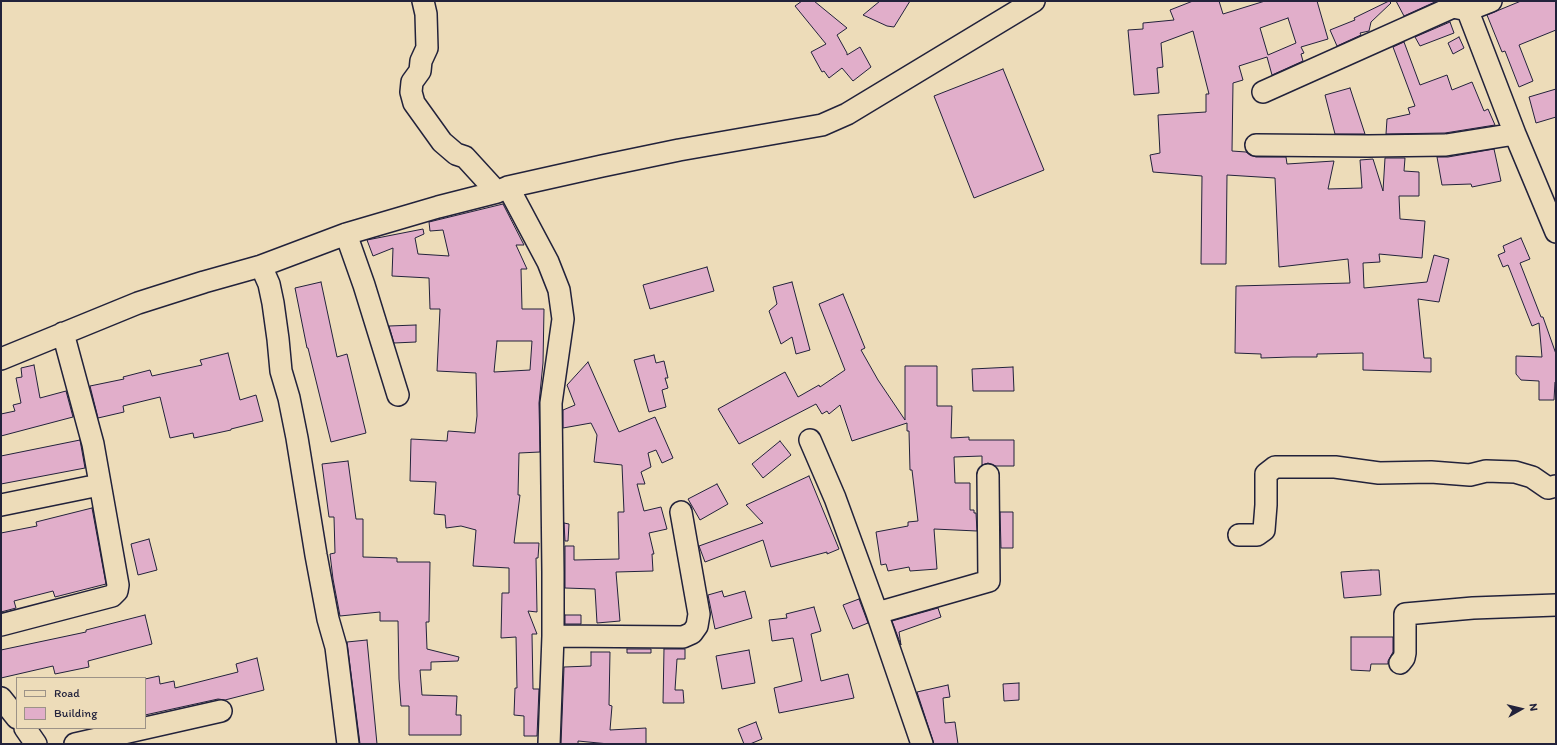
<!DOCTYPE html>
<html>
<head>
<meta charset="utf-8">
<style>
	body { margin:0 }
	#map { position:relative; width:1557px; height:745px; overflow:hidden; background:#eddcb9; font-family:Itim,sans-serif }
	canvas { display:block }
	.frame { position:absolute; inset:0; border:2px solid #22223b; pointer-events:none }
	.legend { position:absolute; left:16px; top:677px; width:130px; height:52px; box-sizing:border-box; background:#eddcb9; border:1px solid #9c9287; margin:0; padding:5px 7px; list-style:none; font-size:12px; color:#22223b }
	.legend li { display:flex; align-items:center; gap:8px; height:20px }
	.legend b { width:20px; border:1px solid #9c9287 }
	.north { position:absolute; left:1501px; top:689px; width:40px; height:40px; -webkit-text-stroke:3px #eddcb9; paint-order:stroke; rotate:82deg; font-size:11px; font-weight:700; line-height:16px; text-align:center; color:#22223b }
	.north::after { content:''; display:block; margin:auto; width:14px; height:18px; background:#22223b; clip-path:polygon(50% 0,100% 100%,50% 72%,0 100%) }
</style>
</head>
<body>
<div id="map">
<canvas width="1557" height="745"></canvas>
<div class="frame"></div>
<ul class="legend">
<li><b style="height:5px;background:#eddcb9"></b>Road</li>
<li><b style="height:11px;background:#e1aeca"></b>Building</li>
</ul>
<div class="north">N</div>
</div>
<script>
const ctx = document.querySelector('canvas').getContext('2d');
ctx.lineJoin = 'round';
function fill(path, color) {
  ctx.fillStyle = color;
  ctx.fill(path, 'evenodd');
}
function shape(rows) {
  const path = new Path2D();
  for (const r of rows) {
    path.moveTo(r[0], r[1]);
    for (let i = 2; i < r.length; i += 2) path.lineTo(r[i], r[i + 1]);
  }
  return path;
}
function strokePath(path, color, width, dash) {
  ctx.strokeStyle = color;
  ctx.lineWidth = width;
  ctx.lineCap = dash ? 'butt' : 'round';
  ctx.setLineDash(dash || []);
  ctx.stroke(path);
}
const building = shape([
	[802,1,814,1,847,28,837,35,847,53,847,55,860,47,871,67,853,81,842,68,829,78,824,71,822,72,811,52,826,44,795,6,802,1],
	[880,1,910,1,894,27,887,26,863,15,880,1],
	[1193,1,1219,1,1223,14,1265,1,1317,1,1328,39,1301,47,1304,53,1301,54,1303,61,1272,75,1267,57,1239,66,1243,80,1233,83,1232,151,1246,152,1250,155,1256,157,1286,157,1287,164,1334,161,1328,189,1362,188,1360,160,1373,159,1383,191,1385,158,1405,158,1404,171,1419,172,1419,196,1399,196,1400,219,1425,221,1422,258,1379,254,1380,262,1363,263,1364,288,1427,282,1434,255,1449,259,1439,302,1418,299,1424,358,1431,358,1431,372,1363,370,1363,353,1317,354,1317,357,1292,357,1261,358,1261,354,1235,353,1236,286,1350,283,1348,259,1279,267,1275,178,1227,175,1226,264,1201,264,1202,176,1153,172,1150,155,1160,153,1158,115,1206,112,1206,94,1209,94,1193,31,1161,43,1163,67,1157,68,1159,93,1134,95,1128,30,1143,29,1143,23,1174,20,1170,10,1193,1],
	[1288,18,1296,43,1268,55,1260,28,1288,18],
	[1389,1,1391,3,1371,22,1369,31,1360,33,1361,35,1337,46,1330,30,1355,20,1354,18,1389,1],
	[1396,1,1437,1,1404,16,1396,1],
	[1521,1,1556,1,1556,30,1519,45,1533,81,1519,87,1505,51,1502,52,1487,15,1521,1],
	[1450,22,1454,33,1420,46,1415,37,1450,22],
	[1459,37,1464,48,1453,54,1448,43,1459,37],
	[1404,42,1420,85,1447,75,1452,90,1472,82,1484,111,1488,109,1495,125,1445,133,1386,134,1387,119,1410,114,1408,108,1415,106,1393,47,1404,42],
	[1003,69,1044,170,974,198,934,96,1003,69],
	[1350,88,1365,134,1335,134,1325,95,1350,88],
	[1556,89,1556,117,1536,123,1529,97,1556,89],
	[1494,149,1501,181,1472,187,1471,184,1442,185,1437,157,1448,157,1494,149],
	[503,204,524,245,516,245,527,269,521,269,522,309,544,309,543,363,539,403,540,452,519,453,518,495,520,495,514,543,539,543,538,558,536,558,537,612,528,611,537,634,532,634,533,689,539,689,537,736,524,736,524,716,514,715,515,688,517,688,516,637,501,638,502,593,509,593,509,568,473,566,476,530,461,526,446,528,445,515,434,514,436,482,410,481,411,439,447,441,448,431,475,433,477,416,476,373,437,371,440,309,430,309,429,278,392,276,393,248,373,256,367,240,423,229,424,234,415,238,418,254,449,256,443,230,430,231,429,222,503,204],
	[497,341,532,341,530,370,494,372,497,341],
	[1521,238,1530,259,1520,263,1541,317,1543,317,1556,354,1556,382,1555,382,1554,400,1539,400,1539,381,1521,380,1516,374,1516,356,1542,357,1539,323,1532,326,1508,265,1503,267,1498,255,1505,252,1503,246,1521,238],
	[707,267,714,291,650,309,643,285,707,267],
	[321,282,337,357,347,354,366,433,331,442,308,348,307,348,295,288,321,282],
	[792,282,810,350,796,354,792,337,781,344,769,311,777,304,773,287,792,282],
	[843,294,865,348,861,350,878,380,905,420,905,366,937,366,937,406,952,406,951,438,969,437,969,440,1014,440,1014,466,996,466,988,463,982,465,982,456,954,457,955,483,970,483,970,510,974,510,974,513,976,513,977,531,934,529,937,569,910,571,909,567,888,571,886,564,881,565,876,532,908,526,908,522,918,521,912,470,910,470,909,431,907,431,907,423,852,441,840,405,829,414,827,411,822,414,816,404,739,444,718,409,785,372,798,397,819,385,820,387,845,370,819,304,843,294],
	[416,325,416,342,394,343,389,326,416,325],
	[228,353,240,400,256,395,263,421,231,429,231,430,194,438,193,433,170,438,160,397,123,406,124,412,98,418,90,386,124,379,123,377,150,370,152,376,202,365,200,360,228,353],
	[654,355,656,363,664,361,668,378,665,378,668,388,662,390,666,407,649,412,634,360,654,355],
	[588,362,619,432,655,417,673,458,662,463,656,450,648,453,651,467,641,472,645,484,637,484,644,511,661,507,667,529,649,533,654,554,652,554,653,571,616,572,620,621,597,623,595,589,565,588,565,546,574,546,574,560,619,559,618,512,624,512,622,465,594,462,597,435,591,423,563,428,563,410,575,405,567,385,588,362],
	[34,365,40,398,66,391,73,417,1,436,1,414,15,411,13,405,21,403,16,378,22,377,21,368,34,365],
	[1013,367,1014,391,973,391,972,369,1013,367],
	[80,440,85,468,1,484,1,456,80,440],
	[780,441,791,455,763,478,752,464,780,441],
	[348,461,356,519,363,519,363,557,397,558,397,562,430,562,429,622,426,622,427,649,459,657,458,661,431,662,431,670,420,670,422,695,457,696,456,715,461,715,461,735,409,735,409,706,401,706,399,679,398,621,380,621,380,612,340,616,333,579,330,554,335,553,334,517,329,517,322,464,348,461],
	[809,476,839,549,827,554,827,552,771,567,763,540,705,562,699,546,763,523,746,505,809,476],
	[717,484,728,504,700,520,688,499,717,484],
	[92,508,106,584,55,597,53,591,14,601,16,608,1,612,1,533,37,526,36,522,92,508],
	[1000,512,1013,512,1013,548,1001,548,1000,512],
	[564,523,569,524,568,541,565,541,564,523],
	[149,539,157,570,138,575,131,544,149,539],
	[1371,570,1379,570,1381,595,1344,598,1341,572,1371,570],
	[722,591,724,597,745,591,752,618,715,629,708,595,722,591],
	[859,599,868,623,853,629,843,605,859,599],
	[814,607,821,631,811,634,821,681,848,674,854,698,779,713,774,688,802,681,793,638,772,641,769,620,787,618,786,614,814,607],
	[938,608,941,617,899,632,901,645,892,621,938,608],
	[145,615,152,644,88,661,89,667,55,674,53,666,1,678,1,650,86,632,86,630,145,615],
	[565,615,581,615,581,624,565,624,565,615],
	[1351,637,1393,637,1393,652,1388,661,1388,664,1371,664,1370,671,1351,670,1351,637],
	[367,640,377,744,360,744,347,642,367,640],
	[627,649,651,649,651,653,627,653,627,649],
	[664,649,685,649,685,659,677,659,675,690,683,690,684,703,663,703,664,649],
	[749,650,755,683,722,689,716,656,749,650],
	[591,652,610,652,609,705,612,706,610,730,646,728,646,744,609,744,578,741,578,744,561,744,564,667,591,666,591,652],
	[257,658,264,690,225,700,218,699,145,715,145,679,159,676,160,684,174,681,175,688,238,672,236,664,257,658],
	[1019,683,1019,700,1004,701,1003,684,1019,683],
	[948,685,950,697,943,698,945,723,955,722,958,744,934,744,917,692,948,685],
	[756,722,762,739,750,744,744,744,738,729,756,722]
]);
const minor = shape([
	[423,1,426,14,427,48,421,61,420,71,412,82,411,92,414,103,442,142,456,154,465,157,497,192],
	[1464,1,1515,134,1556,232],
	[1263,92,1453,7,1468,10,1491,1],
	[1256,145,1368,146,1446,145,1515,134],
	[508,187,548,262,559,290,563,319,551,403,553,572,553,636,549,744],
	[346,234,364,285,398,395],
	[261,266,269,284,273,303,278,339,281,371,289,398,297,438,316,555,328,619,336,647,348,744],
	[1,359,138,303,204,282,261,266,346,234,438,207,497,192,508,187,602,166,679,150,822,125,847,114,1034,1],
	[810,440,835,498,877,613,922,744],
	[1,505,99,485],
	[1239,535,1257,535,1264,530,1266,505,1266,474,1275,467,1335,467,1379,473,1431,472,1470,475,1486,471,1515,472,1532,477,1548,488,1556,486],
	[877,613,989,581,988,475],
	[1,625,112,596,117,591,118,585,93,444,63,333],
	[553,636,683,637,692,633,697,626,699,614,681,512],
	[1400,663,1404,658,1405,653,1405,614,1473,608,1556,605],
	[1,698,17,718],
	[25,728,36,744],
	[75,744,221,711]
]);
fill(building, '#e1aeca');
strokePath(building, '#22223b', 1);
strokePath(minor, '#22223b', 24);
strokePath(minor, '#eddcb9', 21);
</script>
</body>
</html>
